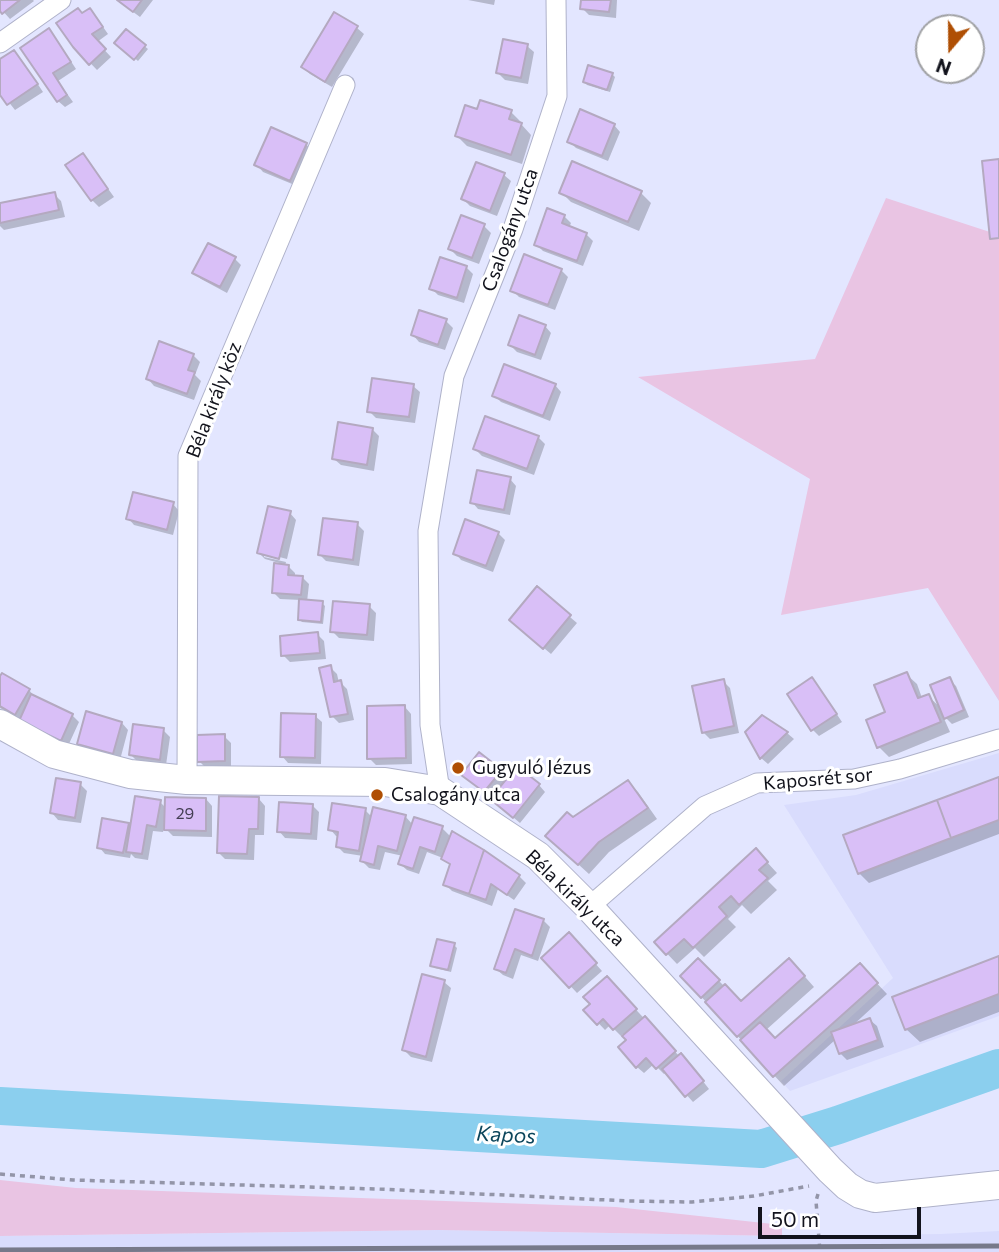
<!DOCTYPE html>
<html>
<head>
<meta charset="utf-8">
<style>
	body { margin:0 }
	#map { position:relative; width:999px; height:1252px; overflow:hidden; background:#e3e6ff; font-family:Commissioner,sans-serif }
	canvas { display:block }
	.north { position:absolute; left:915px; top:14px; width:70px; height:70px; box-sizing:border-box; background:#fff; border:2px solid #a0a1a4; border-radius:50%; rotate:200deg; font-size:19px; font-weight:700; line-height:28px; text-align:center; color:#12131c }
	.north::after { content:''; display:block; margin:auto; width:24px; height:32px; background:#af4f04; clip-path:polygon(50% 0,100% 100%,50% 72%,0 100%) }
	.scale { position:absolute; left:758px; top:1207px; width:163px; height:32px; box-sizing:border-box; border:4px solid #12131c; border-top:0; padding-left:9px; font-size:21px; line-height:24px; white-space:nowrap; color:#12131c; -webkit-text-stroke:5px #fff; paint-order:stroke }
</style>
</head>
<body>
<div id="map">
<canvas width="999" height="1252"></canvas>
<div class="north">N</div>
<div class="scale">50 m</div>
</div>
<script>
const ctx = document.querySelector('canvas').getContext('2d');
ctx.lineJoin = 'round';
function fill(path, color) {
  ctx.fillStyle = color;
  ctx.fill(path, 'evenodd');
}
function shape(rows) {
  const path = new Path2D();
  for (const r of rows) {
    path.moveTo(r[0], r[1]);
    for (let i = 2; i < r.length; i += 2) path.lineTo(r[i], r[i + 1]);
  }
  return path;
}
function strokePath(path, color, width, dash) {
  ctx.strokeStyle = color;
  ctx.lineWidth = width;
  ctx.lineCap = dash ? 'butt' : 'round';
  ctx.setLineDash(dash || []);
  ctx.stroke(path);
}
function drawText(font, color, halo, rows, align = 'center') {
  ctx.font = font + ' Commissioner,sans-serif';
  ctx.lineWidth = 6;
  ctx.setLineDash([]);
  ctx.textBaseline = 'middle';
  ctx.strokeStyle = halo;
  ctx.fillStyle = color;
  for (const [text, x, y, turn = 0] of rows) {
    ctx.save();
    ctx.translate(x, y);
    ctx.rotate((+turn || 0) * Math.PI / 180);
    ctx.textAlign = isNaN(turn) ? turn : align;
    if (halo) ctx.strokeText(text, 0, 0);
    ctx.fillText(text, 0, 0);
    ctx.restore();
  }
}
const built = shape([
	[999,753,999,1016,790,1091,781,1081,893,978,784,805,856,795],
	[439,1230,782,1236,941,1234,999,1231,999,1252,0,1252,0,1236]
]);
const green = shape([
	[886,198,999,235,999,701,928,588,781,615,810,479,638,377,815,359],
	[0,1180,76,1188,616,1207,782,1225,782,1236,439,1230,0,1236]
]);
const shadow = shape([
	[0,0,33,0,34,1,10,19,0,8],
	[117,0,153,0,140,17],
	[468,0,495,0,494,5],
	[583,0,617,0,616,18,589,15,582,8],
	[90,10,96,17,108,34,97,42,111,57,97,70,74,46,83,15],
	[357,28,364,34,332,87,310,74,303,67],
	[126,31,148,49,138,61,117,43],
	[55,37,76,69,58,81,73,102,65,107,58,101,23,48],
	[527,46,534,52,528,84,505,80,498,73],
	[14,52,21,59,43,92,15,110,0,91,0,61],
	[612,74,615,77,610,92,587,85,585,82],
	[478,111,511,112,521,122,521,124,531,135,522,164,467,146,457,136],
	[614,125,620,132,608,161,576,148,569,141],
	[306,144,312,151,297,186,263,172,257,165],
	[89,162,114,197,99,207,92,200,68,165],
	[477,164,504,175,511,181,497,216,470,206,463,199],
	[561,192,641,193,651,203,639,231,571,202],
	[54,194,61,201,65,217,4,230,0,226,0,205],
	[564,216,571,223,569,228,586,234,593,241,583,266,543,251,536,244],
	[484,226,491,233,479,264,457,256,450,249],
	[235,259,241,265,227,293,201,279,194,273],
	[466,267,473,274,464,303,438,295,431,288],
	[561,270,568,277,555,310,519,297,512,290],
	[420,312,446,321,453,328,445,350,419,342,413,335],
	[545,326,551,333,541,360,517,352,510,345],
	[193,355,200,362,195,375,201,381,194,400,154,386,148,379],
	[555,385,561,392,550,421,501,402,494,395],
	[413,386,420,392,415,423,376,418,369,411],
	[372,429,379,436,374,471,341,465,334,459],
	[538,437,545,444,534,475,482,456,475,449],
	[510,479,516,486,510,515,478,509,472,502],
	[173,504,179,511,173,535,134,525,128,518],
	[290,513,296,520,287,559,264,553,264,557,286,562,285,566,288,566,295,573,295,577,302,577,309,584,307,602,322,603,325,606,323,624,302,622,300,620,301,600,280,599,273,592,283,564,265,559,259,553],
	[357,524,364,531,359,566,326,561,320,555],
	[498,533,505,540,493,572,461,560,455,553],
	[537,589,577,623,551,654,518,626],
	[369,606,376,613,374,641,339,638,332,631],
	[317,634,324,641,326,659,290,662,283,655],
	[330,667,337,674,339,683,340,682,347,689,354,720,339,723,332,716],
	[906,674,917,684,922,698,928,696,942,709,949,679,956,686,969,717,952,724,942,714,950,732,889,757,879,747,887,713],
	[0,679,29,690,35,697,72,715,79,722,68,746,0,708],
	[812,679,818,686,842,722,819,736,813,730],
	[723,681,730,688,739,733,710,739,703,732],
	[405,707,411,714,412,764,376,765,369,758],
	[315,716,322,722,321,764,288,763,282,756],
	[762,718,787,733,794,739,768,764,761,758,747,732],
	[122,723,128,730,120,760,86,750,79,743],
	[163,730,170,737,166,765,137,761,131,755],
	[224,736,231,743,231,767,206,768,199,761],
	[501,771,509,779,539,785,545,792,520,823,470,781],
	[999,779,999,834,869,883,859,873],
	[628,782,638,792,657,819,609,852,589,874,558,846,573,820],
	[80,784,87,791,81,823,58,820,52,813],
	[206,799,212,806,212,837,173,836,164,827,163,832,153,831,148,860,135,858,131,854,130,858,105,854,99,847,128,825,132,828,160,802,166,808],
	[259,799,265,806,264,835,255,835,254,860,225,859,218,852],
	[312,805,319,812,317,840,285,838,279,831],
	[365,810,372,817,405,816,413,825,442,828,451,837,484,852,519,876,526,883,514,900,498,889,492,906,452,891,445,884,450,865,443,858,427,852,419,874,407,870,400,864,403,856,385,852,380,870,369,868,362,861,363,856,344,853,338,847,339,837,336,836,330,829],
	[766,861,777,873,768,881,777,890,751,914,742,905,728,919,736,927,704,957,695,948,677,964,656,942],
	[516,911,543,920,550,927,538,961,521,955,513,979,503,975,496,969],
	[575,941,602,971,577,993,544,958],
	[454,945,457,948,451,972,435,968,432,965],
	[999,958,999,1012,920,1042,906,1029],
	[698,960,741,1003,799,970,814,987,766,1030,775,1040,870,976,887,994,851,1027,870,1020,877,1026,884,1047,847,1060,840,1053,835,1040,784,1086,682,976],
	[444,982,451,988,432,1062,411,1057,404,1050],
	[613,985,680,1057,688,1062,709,1089,693,1102,666,1072,664,1074,654,1064,644,1073,637,1067,628,1040,623,1034,621,1036,610,1025,605,1030,586,1010]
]);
const river = shape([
	[0,1106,761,1149,838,1125,999,1068]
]);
const building = shape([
	[0,0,20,0,2,14,0,11,0,0],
	[117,0,142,0,133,12,117,0],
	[581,0,611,0,609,12,580,9,581,0],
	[78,8,82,13,90,8,103,27,92,34,106,49,89,65,73,47,56,23,78,8],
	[334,12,358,26,325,82,301,67,334,12],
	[49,28,71,62,53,73,67,95,57,102,20,48,49,28],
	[126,29,146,45,134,60,114,43,126,29],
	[503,39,528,44,521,78,496,73,503,39],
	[14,50,38,84,7,105,0,95,0,59,14,50],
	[588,65,613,73,607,90,583,82,588,65],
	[480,100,512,110,509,119,522,123,511,155,455,136,465,105,477,109,480,100],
	[580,109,615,124,602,156,567,142,580,109],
	[271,127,307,143,290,181,254,165,271,127],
	[83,153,108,189,91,201,65,165,83,153],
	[999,159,999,238,990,239,982,161,999,159],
	[572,161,642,191,628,222,559,193,572,161],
	[476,162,505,173,490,211,461,199,476,162],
	[55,192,59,210,0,223,0,203,55,192],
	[547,208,565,215,562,223,587,233,577,261,534,245,547,208],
	[461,215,485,224,472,258,448,249,461,215],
	[208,243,236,257,220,287,192,273,208,243],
	[524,254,562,269,548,305,510,291,524,254],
	[440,257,467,266,457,298,429,289,440,257],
	[419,310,447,319,438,345,411,335,419,310],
	[519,315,546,325,535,355,508,345,519,315],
	[159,341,194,354,188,370,195,372,187,394,146,379,159,341],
	[504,364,556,384,543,416,492,396,504,364],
	[372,378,414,384,409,417,367,412,372,378],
	[485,416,539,436,527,469,473,449,485,416],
	[338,422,373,428,367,465,332,459,338,422],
	[477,470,511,477,504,510,470,503,477,470],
	[133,492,174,502,167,530,126,519,133,492],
	[268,506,291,511,279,559,257,553,268,506],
	[323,518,358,522,353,560,318,555,323,518],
	[465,519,499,532,486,566,453,554,465,519],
	[274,563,289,565,288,575,303,576,301,595,272,593,274,563],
	[537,586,571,615,543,649,509,620,537,586],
	[299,599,323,601,321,622,298,620,299,599],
	[333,601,370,604,367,635,330,632,333,601],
	[318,632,320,653,281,656,280,636,318,632],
	[331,665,334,682,341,680,348,714,330,717,319,668,331,665],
	[907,672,918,698,929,694,941,722,877,748,866,720,885,712,874,685,907,672],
	[2,673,30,689,15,715,0,706,0,676,2,673],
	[812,677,837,714,811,731,787,694,812,677],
	[950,677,964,710,944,719,930,685,950,677],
	[724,679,734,726,702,733,692,686,724,679],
	[31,694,73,714,61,741,19,721,31,694],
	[405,705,406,758,367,759,367,706,405,705],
	[86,711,122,722,113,754,77,744,86,711],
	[281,713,316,714,315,758,280,757,281,713],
	[762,715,788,732,760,759,745,732,762,715],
	[133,724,164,728,160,760,129,755,133,724],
	[225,734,225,761,197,762,197,735,225,734],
	[479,752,502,770,484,792,461,775,479,752],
	[517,766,540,784,513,818,490,799,517,766],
	[999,777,999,820,951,838,937,800,999,777],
	[56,778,81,782,75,818,50,813,56,778],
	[628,780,648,808,599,842,578,865,545,836,567,812,573,817,628,780],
	[135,796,161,800,156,827,147,825,142,854,126,852,135,796],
	[219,796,259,797,258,829,249,829,247,854,217,853,219,796],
	[165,797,206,798,206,831,164,830,165,797],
	[937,800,951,838,858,874,843,835,937,800],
	[279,802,313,804,311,834,277,832,279,802],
	[332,803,366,808,359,851,336,847,338,832,328,830,332,803],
	[373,807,406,815,397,851,378,846,374,865,360,861,373,807],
	[414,817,443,826,435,852,420,847,413,869,398,864,414,817],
	[102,818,129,823,123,853,97,848,102,818],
	[452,831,484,850,469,894,443,885,450,864,441,859,452,831],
	[756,848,768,862,759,870,768,878,739,905,731,896,719,907,727,916,693,948,684,939,666,955,654,942,756,848],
	[484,850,520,875,507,895,491,884,486,900,469,894,484,850],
	[515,909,544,919,532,956,515,949,506,973,494,969,515,909],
	[569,932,597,963,569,988,541,958,569,932],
	[437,939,455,943,448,970,430,966,437,939],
	[999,956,999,994,905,1030,892,997,999,956],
	[698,958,720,980,701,998,680,976,698,958],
	[789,958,805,976,737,1037,705,1002,725,984,741,1001,789,958],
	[860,963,878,983,773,1077,740,1040,760,1022,775,1038,860,963],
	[422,974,445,980,426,1057,402,1050,422,974],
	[607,976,637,1009,613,1030,603,1019,597,1025,583,1010,590,1004,583,997,607,976],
	[645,1016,676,1051,656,1069,646,1058,636,1068,618,1047,626,1040,622,1036,645,1016],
	[870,1018,878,1040,839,1054,831,1032,870,1018],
	[681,1053,704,1081,685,1097,662,1069,681,1053]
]);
const path = shape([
	[0,1174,73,1180,377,1189,628,1201,692,1202,754,1196,809,1186],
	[818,1194,816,1201,820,1252]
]);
const street = shape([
	[0,43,61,0],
	[187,780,188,456,345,85],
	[440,791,430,725,428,531,454,376,513,229,557,96,556,0],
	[589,907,705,806,757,783,854,779,900,769,999,739]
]);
const secondary = shape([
	[0,724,54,754,130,774,187,780,385,782,440,791,538,856,589,907,830,1170,847,1186,860,1194,875,1198,999,1185]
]);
const rail = shape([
	[0,1250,999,1246]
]);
const markers = [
	[458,768,7,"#af4f04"],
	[377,795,7,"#af4f04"]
];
const numberNames = [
	["29",185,814]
];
const streetNames = [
	["Csalogány utca",510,230,-70],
	["Béla király köz",214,400,-69],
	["Kaposrét sor",818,779,-5],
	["Béla király utca",575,898,44]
];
const poiNames = [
	["Gugyuló Jézus",472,768],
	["Csalogány utca",391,795]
];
const waterNames = [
	["Kapos",506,1135,3]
];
fill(built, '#d9dcfd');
fill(green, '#e9c4e3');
fill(shadow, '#0003');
strokePath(river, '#8bcfee', 38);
fill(building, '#d9bff7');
strokePath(building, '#b4a9c0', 2);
strokePath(street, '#afb2ca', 21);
strokePath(secondary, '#afb2ca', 30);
strokePath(path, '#9395a8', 3.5, [5, 5]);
strokePath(street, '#fff', 19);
strokePath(secondary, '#fff', 28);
strokePath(rail, '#77798a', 5);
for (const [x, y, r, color] of markers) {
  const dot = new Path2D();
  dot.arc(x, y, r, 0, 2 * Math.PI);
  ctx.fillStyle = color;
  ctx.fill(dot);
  strokePath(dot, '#fff', 2.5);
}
drawText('16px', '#443e53', null, numberNames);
drawText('19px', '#12131c', '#fff', streetNames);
drawText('19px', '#12131c', '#fff', poiNames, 'left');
drawText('italic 21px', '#0c465c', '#fff', waterNames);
</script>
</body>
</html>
